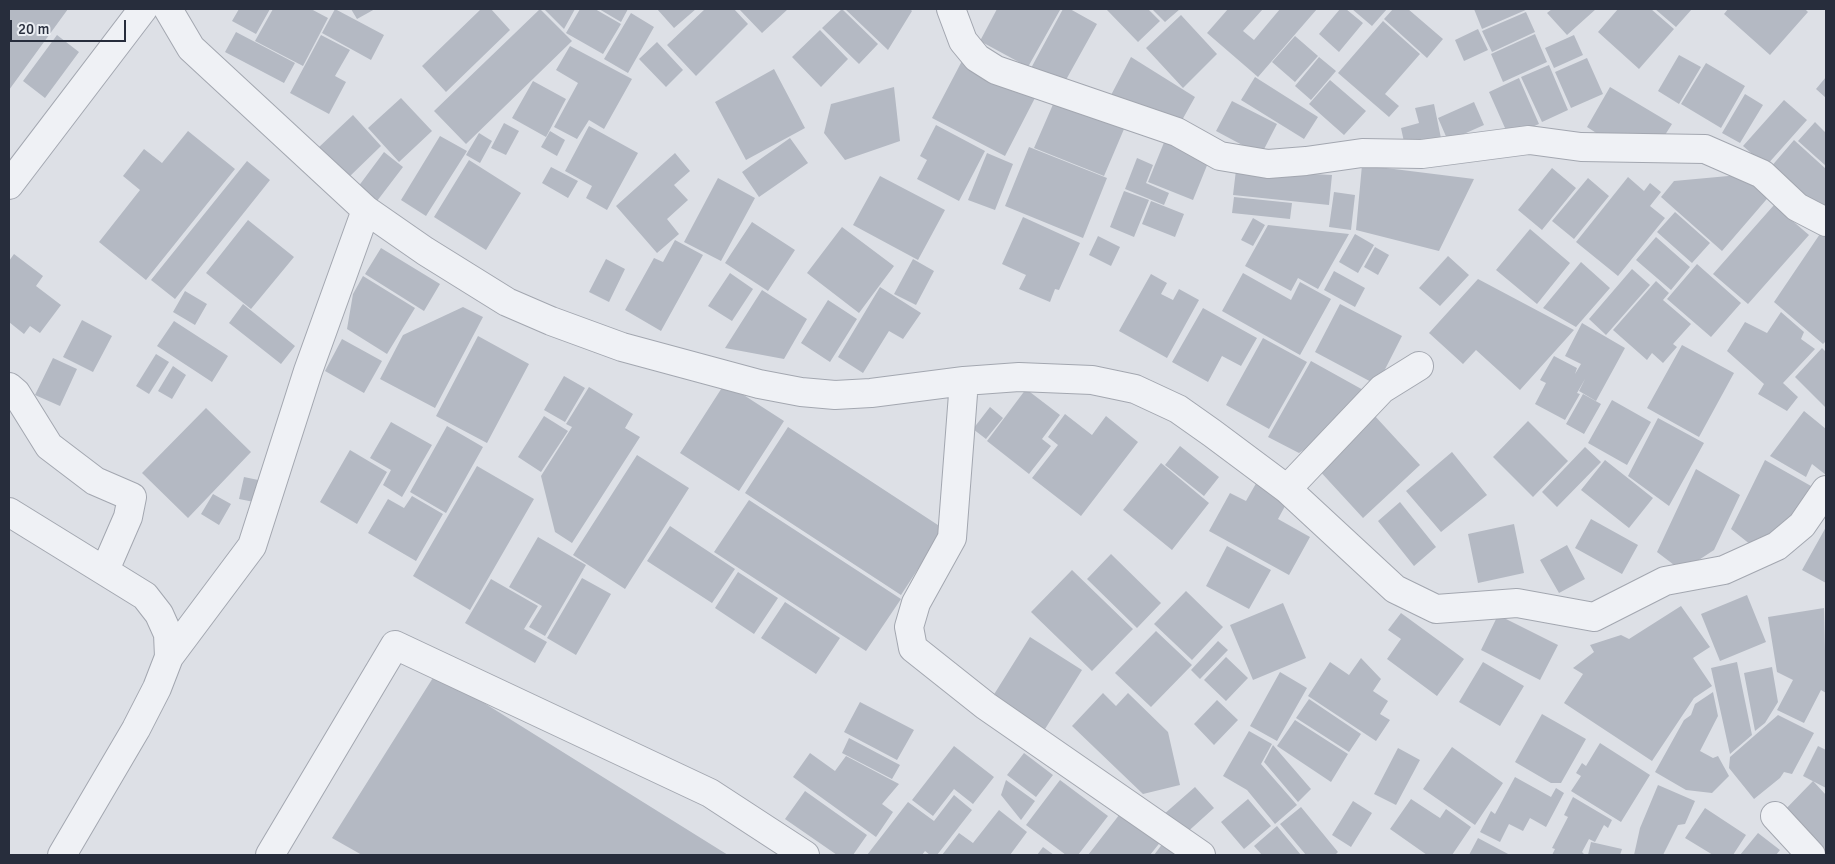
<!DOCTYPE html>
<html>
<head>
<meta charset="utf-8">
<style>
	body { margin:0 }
	#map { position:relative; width:1835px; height:864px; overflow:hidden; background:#dde0e6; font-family:Signika,sans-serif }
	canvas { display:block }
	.frame { position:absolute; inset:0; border:10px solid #272d3c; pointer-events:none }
	.scale { position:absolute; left:10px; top:20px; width:116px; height:22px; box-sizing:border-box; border:2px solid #272d3c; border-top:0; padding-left:6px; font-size:15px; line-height:18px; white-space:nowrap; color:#272d3c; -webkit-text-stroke:4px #eceff4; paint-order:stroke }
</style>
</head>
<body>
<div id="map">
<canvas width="1835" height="864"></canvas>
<div class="frame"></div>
<div class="scale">20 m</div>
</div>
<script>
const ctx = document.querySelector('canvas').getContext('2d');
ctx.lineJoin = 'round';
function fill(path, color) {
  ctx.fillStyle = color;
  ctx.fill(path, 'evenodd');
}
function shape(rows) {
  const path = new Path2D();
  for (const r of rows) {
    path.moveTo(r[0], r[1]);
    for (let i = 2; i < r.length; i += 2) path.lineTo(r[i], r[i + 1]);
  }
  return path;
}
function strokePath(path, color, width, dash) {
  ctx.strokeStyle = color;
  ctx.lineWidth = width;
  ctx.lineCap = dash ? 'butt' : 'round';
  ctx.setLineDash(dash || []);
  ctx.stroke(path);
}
const building = shape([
	[9,9,68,9,9,90],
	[239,9,270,9,256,34,232,21],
	[273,9,311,9,328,18,303,66,255,41],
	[335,9,384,35,371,60,322,33],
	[351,9,375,9,357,19],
	[481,9,491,9,510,30,446,92,422,66],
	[540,9,572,41,466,144,434,111],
	[544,9,575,9,564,29],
	[580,9,595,9,621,24,603,54,566,33],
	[599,9,628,9,621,22],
	[657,9,696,9,674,28],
	[705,9,734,9,748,24,696,76,667,45],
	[739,9,788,9,762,33],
	[842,9,878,44,859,64,822,28],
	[845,9,910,9,912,11,888,50],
	[997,9,1060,10,1028,67,980,41],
	[1063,9,1070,9,1097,24,1062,87,1030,70],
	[1106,9,1148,9,1160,21,1138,42],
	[1152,9,1180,9,1165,22],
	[1228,9,1263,9,1243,31,1254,40,1280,9,1317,9,1258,77,1207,33],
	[1340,9,1346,9,1363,23,1339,52,1319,34],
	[1352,9,1387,9,1372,26],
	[1393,9,1408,9,1443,39,1427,58,1384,19],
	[1474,9,1528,9,1482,29],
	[1552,9,1596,9,1567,35,1547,13],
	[1618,9,1651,9,1674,29,1639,69,1598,32],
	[1655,9,1692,9,1676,27],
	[1728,9,1805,9,1808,12,1770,55,1724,14],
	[1526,12,1535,32,1492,52,1482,31],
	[631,13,654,27,628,73,604,59],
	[1181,15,1217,54,1183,88,1146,48],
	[1383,21,1420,54,1385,94,1399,106,1389,117,1338,73],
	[1478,29,1488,50,1464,61,1455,40],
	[820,30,848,59,821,87,792,57],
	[236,32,295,63,284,83,225,52],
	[1535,34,1547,62,1503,82,1491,54],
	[57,35,79,52,45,98,23,81],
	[321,35,350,50,335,76,346,82,329,114,290,93],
	[1574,35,1583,55,1554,68,1545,48],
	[1295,36,1318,56,1295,82,1272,62],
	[657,42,683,70,666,87,639,59],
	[570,46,632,79,604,129,589,120,577,139,554,127,578,83,556,70],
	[1679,55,1701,67,1679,104,1658,91],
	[1131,57,1195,97,1181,122,1110,97],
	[1319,57,1336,71,1311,100,1295,86],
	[1587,58,1603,94,1571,108,1555,72],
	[963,59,1036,96,1005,156,932,118],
	[1706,63,1745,86,1721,128,1681,104],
	[1549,65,1568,110,1542,122,1521,77],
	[774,69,805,128,746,160,715,102],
	[1255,77,1318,117,1304,139,1241,100],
	[1826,77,1826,98,1816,89],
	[1519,78,1539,124,1509,137,1489,92],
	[1330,80,1366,111,1344,135,1309,104],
	[533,81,566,99,546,137,512,118],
	[894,87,900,141,845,160,824,133,831,104],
	[1610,87,1672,124,1658,146,1601,136,1587,127],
	[1058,93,1127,122,1104,176,1034,148],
	[1745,94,1763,105,1740,143,1722,133],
	[401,98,432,131,399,162,368,128],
	[1784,100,1807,120,1766,166,1743,146],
	[1232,101,1277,124,1261,155,1216,131],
	[1474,102,1484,125,1448,141,1438,118],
	[1434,104,1442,143,1406,151,1401,128,1419,123,1415,108],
	[353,115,381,146,347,179,318,148],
	[1815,122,1826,133,1826,166,1798,141],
	[504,123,519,131,506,155,491,148],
	[936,125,985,151,959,201,917,179,927,160,920,156],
	[589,126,638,153,607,210,586,198,592,186,565,171],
	[188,131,235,169,146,280,99,242,140,190,123,176,144,149,162,163],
	[550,131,565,140,557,156,541,147],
	[479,133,492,141,480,163,466,155],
	[440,136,467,151,426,216,401,200],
	[790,138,808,163,759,197,742,172],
	[1165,140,1210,158,1193,200,1148,182],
	[1794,140,1826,169,1826,212,1770,168],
	[1029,147,1107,178,1083,238,1005,206],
	[384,152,403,167,374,205,355,191],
	[675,153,690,171,674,185,688,200,667,219,679,234,657,253,616,206],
	[987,153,1013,164,995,210,968,200],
	[1137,158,1153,165,1146,183,1169,193,1164,205,1125,189],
	[469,160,521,193,486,250,434,217],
	[247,161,270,180,175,299,151,280],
	[1362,165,1474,179,1439,251,1356,230],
	[551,167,578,181,568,198,542,183],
	[1552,168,1576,188,1542,230,1518,210],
	[1236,170,1332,175,1329,205,1233,195],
	[1750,174,1772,193,1722,251,1661,197,1674,181],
	[880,176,945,210,918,260,853,225],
	[1628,177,1644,191,1650,183,1661,192,1650,206,1665,218,1618,276,1576,242],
	[718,178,755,198,721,261,684,242],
	[1588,178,1609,196,1574,239,1552,221],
	[1124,191,1149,200,1134,237,1110,227],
	[1334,192,1355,195,1351,230,1329,227],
	[1234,197,1292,203,1290,219,1232,213],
	[1151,201,1184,214,1175,237,1142,224],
	[1774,205,1809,235,1748,304,1713,274],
	[1675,212,1710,243,1692,263,1657,232],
	[1023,217,1080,243,1059,290,1055,289,1050,302,1019,289,1026,275,1002,264],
	[1253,218,1265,225,1253,246,1241,240],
	[248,220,294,257,251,309,206,273],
	[752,222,795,250,768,291,725,263],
	[1268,225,1349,234,1318,289,1298,278,1291,291,1245,266],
	[842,227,894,266,859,313,807,273],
	[1824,228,1826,229,1826,341,1823,344,1774,302],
	[1530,229,1570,263,1537,304,1496,270],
	[1355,234,1374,245,1358,273,1339,262],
	[1098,236,1120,247,1111,266,1089,255],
	[1656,237,1690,267,1671,290,1636,260],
	[675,240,703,255,661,331,625,310,654,258,663,262],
	[1375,247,1389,255,1378,275,1364,267],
	[381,248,440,284,424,311,365,274],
	[14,254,43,276,36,286,61,305,40,333,30,326,24,334,9,322,9,261],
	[1448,256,1469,275,1440,306,1419,288],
	[606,259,625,269,609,302,589,292],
	[913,259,934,271,916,305,894,294],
	[1581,262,1610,288,1576,327,1543,308],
	[1697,264,1741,303,1711,337,1667,299],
	[1632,269,1650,285,1606,335,1589,319],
	[1334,271,1365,288,1355,307,1324,290],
	[730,273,753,289,732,321,708,306],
	[1243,273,1291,300,1300,282,1331,299,1300,355,1222,311],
	[1151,274,1167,283,1161,294,1173,300,1179,289,1199,300,1167,358,1119,331],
	[363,276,415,308,387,354,347,329,353,294],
	[1478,279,1574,330,1520,390,1476,350,1463,364,1429,333],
	[1656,281,1669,293,1663,300,1691,324,1673,344,1677,347,1663,363,1652,353,1647,360,1613,330],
	[880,287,921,313,903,339,889,331,863,373,838,357],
	[762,290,807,319,784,359,725,348],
	[185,291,207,304,195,325,173,312],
	[828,300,857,319,830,362,801,343],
	[243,304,295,346,281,364,229,323],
	[1340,304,1402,336,1377,385,1315,352],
	[463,307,483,317,435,408,380,379,403,335],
	[1203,308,1257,338,1241,366,1222,356,1208,382,1172,362],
	[1781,312,1804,332,1801,339,1815,349,1783,383,1798,397,1787,411,1758,394,1764,384,1727,351,1745,322,1767,333],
	[82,320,112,336,93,372,63,357],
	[174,321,228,356,212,382,157,346],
	[1582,323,1625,348,1596,401,1579,391,1585,379,1577,393,1580,394,1565,420,1535,404,1546,383,1540,380,1554,356,1577,368,1575,374,1581,364,1565,356],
	[478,336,529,364,487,443,436,416],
	[1263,338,1307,362,1269,429,1226,405],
	[342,339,382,361,364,393,325,371],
	[1682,345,1734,373,1699,437,1647,408],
	[1822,348,1826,352,1826,408,1795,377],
	[156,354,169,362,149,394,136,386],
	[53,358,77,369,60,406,35,395],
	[1311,361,1365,391,1347,422,1299,453,1268,437],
	[173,366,186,375,172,399,158,391],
	[564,376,585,388,565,422,544,410],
	[725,383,784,421,739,491,680,453],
	[589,387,633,414,625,428,640,437,572,543,555,532,541,476,572,427,566,424],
	[1026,389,1060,415,1042,439,1051,446,1029,474,987,441],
	[1583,394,1601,404,1584,434,1566,424],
	[1612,400,1651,422,1627,465,1588,443],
	[990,407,1003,418,986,439,973,429],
	[206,408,251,452,188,518,142,473],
	[1804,411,1826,429,1826,475,1812,464,1806,477,1770,456],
	[1065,414,1092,435,1106,416,1138,442,1081,516,1032,478,1058,445,1048,437],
	[1374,415,1420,465,1363,518,1317,468],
	[544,416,568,431,541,472,518,457],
	[1658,418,1704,443,1669,506,1628,476],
	[1528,421,1568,461,1533,497,1493,457],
	[391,422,432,445,402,497,383,485,391,470,370,458],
	[447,426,483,447,446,513,410,492],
	[788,427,944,529,901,595,745,493],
	[1180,446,1219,477,1204,496,1165,465],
	[1585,447,1601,462,1557,507,1542,492],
	[350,450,387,472,357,524,320,502],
	[1452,452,1487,495,1441,532,1406,491],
	[637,455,689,488,625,589,573,555],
	[1605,460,1653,498,1629,528,1581,490],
	[1765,460,1811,486,1787,522,1756,549,1731,529],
	[1161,463,1209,503,1172,550,1123,510],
	[477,466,534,499,470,610,413,576],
	[1696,469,1740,495,1714,550,1682,571,1657,552],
	[244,477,263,481,259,503,239,499],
	[1258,480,1290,497,1278,519,1310,537,1289,575,1209,531,1230,493,1246,501],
	[213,494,231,504,219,525,201,514],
	[412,496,443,514,416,561,368,533,388,499,404,508],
	[749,500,901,599,866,651,714,552],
	[1400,502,1436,547,1414,566,1378,521],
	[1591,519,1638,545,1622,574,1575,548],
	[1514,524,1524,573,1478,583,1468,534],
	[670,526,735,569,712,603,647,561],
	[1826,527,1826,583,1802,570],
	[538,537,586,565,545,636,529,627,542,606,509,587],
	[1567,545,1585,579,1559,593,1540,560],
	[1227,546,1271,570,1249,609,1206,586],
	[1111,554,1161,603,1137,628,1087,579],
	[1072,570,1133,629,1092,671,1031,612],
	[738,572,778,598,754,634,715,608],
	[582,578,611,594,576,655,547,638],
	[491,579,538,606,524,629,547,642,535,663,465,623],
	[1186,591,1223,627,1192,660,1154,624],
	[1747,595,1766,642,1720,661,1701,614],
	[785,602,840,638,816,674,761,638],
	[1283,603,1306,658,1253,680,1230,625],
	[1681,606,1710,647,1693,658,1712,686,1694,698,1652,761,1564,703,1583,674,1573,668,1594,652,1590,645,1621,635,1629,639],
	[1824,608,1826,693,1821,690,1804,723,1777,710,1793,680,1777,672,1768,617],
	[1401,613,1464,659,1437,696,1387,659,1401,639,1388,630],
	[1498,615,1558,645,1540,680,1481,650],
	[1156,631,1192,665,1151,707,1115,673],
	[1030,637,1082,670,1045,729,1022,715,988,704],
	[1218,641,1228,650,1200,679,1191,670],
	[1226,657,1248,678,1226,701,1204,680],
	[1361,658,1381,679,1373,691,1388,701,1380,714,1390,720,1376,741,1308,696,1330,662,1349,675],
	[1483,662,1524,686,1500,726,1459,702],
	[1737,662,1752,735,1730,754,1711,668],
	[1772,667,1778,702,1765,723,1755,731,1744,673],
	[1280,672,1307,688,1277,741,1250,726],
	[436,673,728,855,362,855,332,838],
	[1713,692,1718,716,1700,751,1713,758,1718,756,1729,776,1712,793,1686,790,1655,772,1684,720,1691,715,1695,704],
	[1103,693,1116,706,1128,693,1168,732,1180,785,1143,794,1072,726],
	[1309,699,1361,734,1349,752,1296,718],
	[1217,700,1238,720,1214,745,1194,724],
	[860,702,914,730,897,760,844,732],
	[1542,714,1586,739,1561,783,1551,783,1515,762],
	[1778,715,1814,733,1792,774,1784,772,1780,778,1754,799,1729,768,1730,757],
	[1295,720,1348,754,1331,782,1277,746],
	[1249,731,1272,744,1261,764,1297,805,1275,824,1247,790,1223,776],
	[849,738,900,765,892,779,842,753],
	[1600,743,1650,775,1621,822,1571,791,1581,776,1576,773,1582,763,1586,766],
	[1273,745,1311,789,1298,802,1264,762],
	[954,746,994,777,973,804,954,789,933,816,912,800],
	[1818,746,1826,750,1826,788,1803,776],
	[1452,747,1503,783,1475,825,1423,789],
	[1398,748,1420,760,1396,805,1374,794],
	[810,753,835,771,846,756,899,784,882,804,893,812,876,837,793,777],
	[1024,753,1053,775,1036,797,1007,775],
	[1515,777,1551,797,1556,788,1564,793,1546,827,1530,818,1523,831,1509,824,1500,842,1480,832,1491,811,1495,814],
	[1006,780,1035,801,1021,820,1001,795],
	[1060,780,1108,816,1078,855,1066,855,1026,825],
	[1813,781,1826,795,1826,855,1818,855,1778,817],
	[1658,785,1695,801,1685,824,1678,825,1663,855,1634,855,1640,828],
	[1195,787,1214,808,1183,836,1163,815],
	[805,791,867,835,853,855,837,855,785,819],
	[954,795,972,810,937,855,930,855,925,851,922,855,867,855,908,802,934,821],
	[1573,797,1612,820,1608,828,1604,825,1595,842,1589,839,1582,852,1585,855,1552,855,1555,849,1552,848,1568,817,1564,815],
	[1248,799,1271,826,1244,849,1221,822],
	[1411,799,1440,818,1446,809,1471,827,1452,855,1427,855,1390,829],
	[1353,801,1372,813,1351,847,1332,835],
	[1301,807,1338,852,1335,855,1306,855,1280,824],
	[1705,808,1746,835,1733,855,1713,855,1685,838],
	[999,810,1027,832,1010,855,942,855,959,833,973,843],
	[1123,810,1162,840,1150,855,1088,855],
	[1277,826,1301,855,1262,855,1254,846],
	[1758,833,1780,850,1776,855,1740,855],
	[1478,838,1510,855,1469,855],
	[1166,839,1187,855,1154,855],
	[1591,842,1622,849,1620,855,1588,855],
	[1043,847,1054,855,1037,855]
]);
const street = shape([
	[168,9,191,48,366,210,425,251,507,302,551,321,622,347,759,384,801,392,835,395,871,393,964,381,1019,377,1092,380,1135,389,1178,409,1212,433,1287,489,1395,589,1436,609,1517,603,1594,617,1665,581,1724,570,1777,546,1802,525,1826,490],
	[951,9,963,41,977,58,996,70,1177,132,1220,156,1268,164,1306,161,1362,153,1422,154,1529,140,1581,147,1705,149,1762,174,1797,207,1826,222],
	[9,185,143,9],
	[964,381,952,538,916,603,909,627,913,648,986,706,1201,855],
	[9,387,16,393,49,446,95,481,132,497,128,517,105,570],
	[1287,489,1382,389,1419,366],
	[9,512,145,596,159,614,168,634,169,657,157,688,136,729,62,855],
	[169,657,252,546,308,371,366,210],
	[1775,816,1811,855],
	[270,855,395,645,710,793,805,855]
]);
fill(building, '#b4b9c3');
strokePath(street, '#a3a7b0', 30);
strokePath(street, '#eff1f5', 28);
</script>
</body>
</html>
